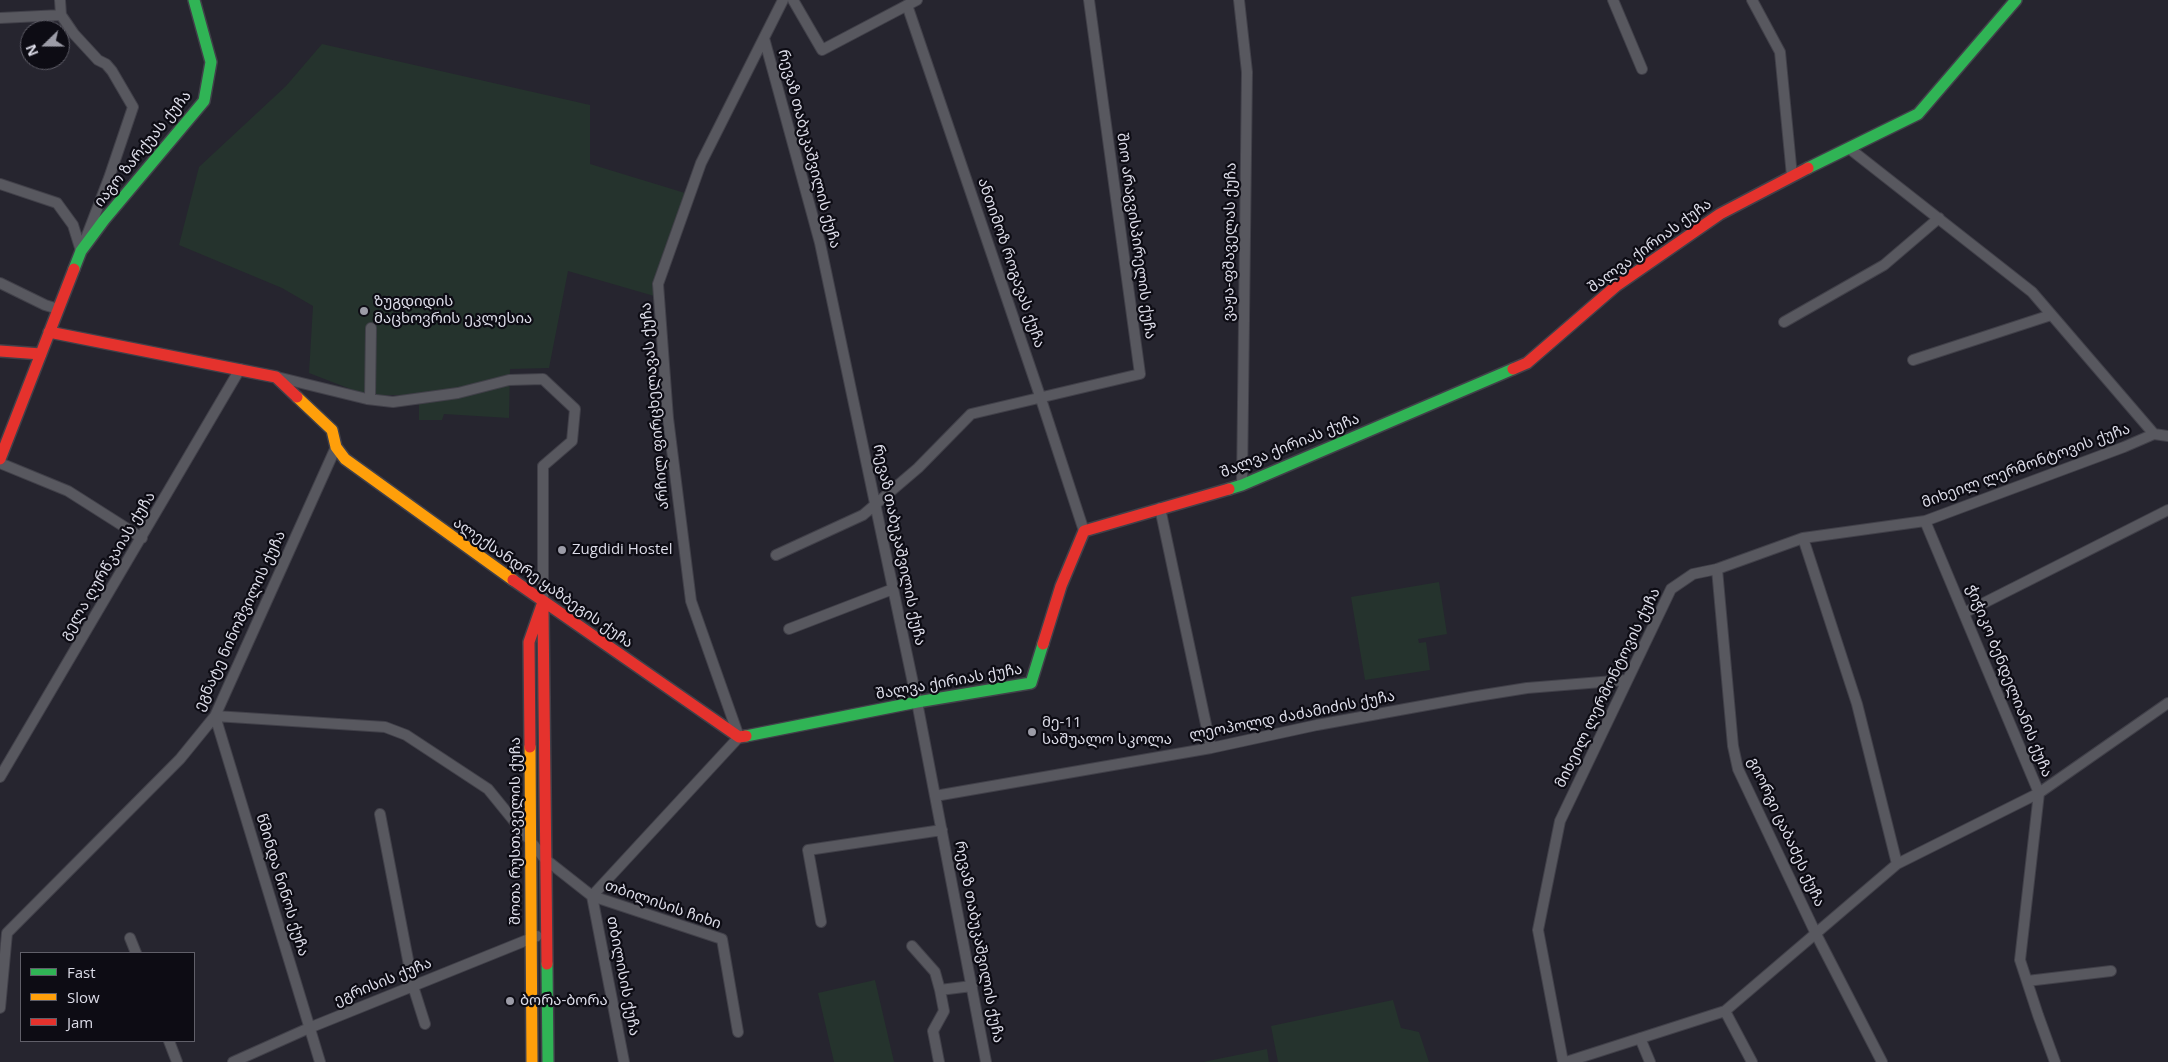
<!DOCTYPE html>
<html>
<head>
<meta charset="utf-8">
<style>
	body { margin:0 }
	#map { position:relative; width:2168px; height:1062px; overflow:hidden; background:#26252f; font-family:"Open Sans",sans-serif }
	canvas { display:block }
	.legend { position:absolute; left:20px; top:952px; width:175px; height:90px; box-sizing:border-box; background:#0d0c14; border:1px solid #605f69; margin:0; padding:6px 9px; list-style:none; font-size:15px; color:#dcdce8 }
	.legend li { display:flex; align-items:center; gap:10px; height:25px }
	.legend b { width:25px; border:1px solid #605f69 }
	.north { position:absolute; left:20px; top:20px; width:50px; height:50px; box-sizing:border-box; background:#0d0c14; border:1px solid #605f69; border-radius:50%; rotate:248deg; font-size:14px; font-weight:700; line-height:20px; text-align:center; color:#dcdce8 }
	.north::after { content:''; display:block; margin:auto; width:18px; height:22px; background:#9c9ca7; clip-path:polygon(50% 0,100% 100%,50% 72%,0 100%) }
</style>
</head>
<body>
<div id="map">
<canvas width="2168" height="1062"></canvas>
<ul class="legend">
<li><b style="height:6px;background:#30b455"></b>Fast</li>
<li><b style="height:6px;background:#ff9f0a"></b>Slow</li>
<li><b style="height:6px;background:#e5322d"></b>Jam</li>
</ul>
<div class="north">N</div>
</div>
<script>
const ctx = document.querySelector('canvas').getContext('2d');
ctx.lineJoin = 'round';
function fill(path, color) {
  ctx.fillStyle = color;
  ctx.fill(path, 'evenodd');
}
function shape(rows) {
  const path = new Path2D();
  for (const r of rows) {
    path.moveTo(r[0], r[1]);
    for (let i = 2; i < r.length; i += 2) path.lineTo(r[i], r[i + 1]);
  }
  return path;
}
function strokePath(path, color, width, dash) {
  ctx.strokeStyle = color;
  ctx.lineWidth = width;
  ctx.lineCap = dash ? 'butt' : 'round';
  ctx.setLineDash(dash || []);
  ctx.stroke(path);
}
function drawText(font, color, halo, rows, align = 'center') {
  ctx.font = font + ' "Open Sans","Noto Sans Georgian",sans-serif';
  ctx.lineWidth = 4.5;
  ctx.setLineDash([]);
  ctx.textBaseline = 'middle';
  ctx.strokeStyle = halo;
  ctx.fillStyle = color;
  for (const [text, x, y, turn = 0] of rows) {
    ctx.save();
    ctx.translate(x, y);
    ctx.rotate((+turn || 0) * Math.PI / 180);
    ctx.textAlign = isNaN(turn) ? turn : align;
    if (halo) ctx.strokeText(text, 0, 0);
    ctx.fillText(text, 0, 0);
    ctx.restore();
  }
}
const green = shape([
	[322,44,590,105,590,164,685,193,671,244,661,298,568,271,549,368,510,369,509,418,444,414,442,420,419,420,419,395,366,395,309,373,313,306,282,288,179,245,199,167,286,86],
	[1439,582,1447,634,1418,639,1419,643,1426,642,1430,670,1365,680,1351,597],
	[875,980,894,1062,834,1062,818,993],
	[1393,1000,1401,1028,1419,1032,1429,1062,1278,1062,1271,1026],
	[1267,1049,1269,1062,1203,1062]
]);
const street = shape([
	[60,0,61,15,74,34,98,60,106,64,112,71,133,107,109,178,86,238],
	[793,0,822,50,917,0],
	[1239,0,1247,72,1242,485],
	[1613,0,1642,69],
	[1752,0,1780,52,1792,176],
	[907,5,1040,396,1084,531],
	[0,18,61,15],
	[764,38,820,243,917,702,986,1062],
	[1850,149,2032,292,2154,434,2168,436],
	[0,184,57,203,73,225,81,251],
	[0,283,45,305,58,309],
	[1784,322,1884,265,1939,218],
	[1913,360,2051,315],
	[277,377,367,399,393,402,458,393,509,380,543,379,575,409,572,441,543,466,543,602],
	[370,399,371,328],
	[0,463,68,491,142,538],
	[1160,508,1211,748],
	[1925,521,2039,793,2020,960,2038,1015,2055,1062],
	[1803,538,1857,704,1897,864],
	[776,555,863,515,918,468,971,414,1140,374,1089,0],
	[1717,569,1733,746,1738,769,1816,934,1882,1062],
	[1964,613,2168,510],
	[789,629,893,589],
	[0,777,240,369],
	[935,796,1211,748,1317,725,1471,697,1527,688,1626,680],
	[380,814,413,986,425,1024],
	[592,896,739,737,691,601,668,418,658,284,701,163,783,0],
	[592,896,624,1062],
	[821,922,808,850,942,830],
	[130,938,136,953],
	[912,946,935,972,940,990,944,1011,933,1031,939,1062],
	[2027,981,2111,971],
	[940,990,972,986],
	[0,1008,7,933,180,759,215,716,336,447],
	[1725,1011,1752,1062],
	[1640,1038,1650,1062],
	[169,1041,177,1062],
	[233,1062,309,1028,537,936],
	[320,1062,215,716,385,727,406,735,488,789,545,859,592,896,722,939,738,1032],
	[1563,1062,1538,930,1560,821,1671,589,1693,574,1717,569,1803,538,1925,521,2124,447,2154,434],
	[1566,1062,1725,1011,1897,864,2039,793,2168,703]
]);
const fast = shape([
	[1808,168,1918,114,2016,0],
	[74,269,81,251,104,220,204,101,211,62,194,0],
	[1229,489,1242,485,1513,369],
	[746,736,917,702,1031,683,1043,644],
	[547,964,548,1062]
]);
const slow = shape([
	[297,397,332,430,336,447,345,459,513,580],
	[530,747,532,1062]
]);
const jam = shape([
	[49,332,276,377,297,397],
	[0,351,41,354],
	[1513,369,1527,363,1616,286,1720,214,1808,168],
	[0,459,74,269],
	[513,580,739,737,746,736],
	[543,610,547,964],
	[1043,644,1061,586,1084,531,1229,489],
	[530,747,529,642,543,602]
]);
const markers = [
	[364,311,5,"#9c9ca7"],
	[562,550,5,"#9c9ca7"],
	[1032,732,5,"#9c9ca7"],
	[510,1001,5,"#9c9ca7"]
];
const streetNames = [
	["იაგო ზარქუას ქუჩა",143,149,-51],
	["რევაზ თაბუკაშვილის ქუჩა",809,149,75],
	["შიო არაგვისპირელის ქუჩა",1136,236,82],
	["ვაჟა-ფშაველას ქუჩა",1230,242,-89],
	["შალვა ქირიას ქუჩა",1650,246,-36],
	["ანთიმოზ როგავას ქუჩა",1011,263,71],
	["არჩილ ფირცხელავას ქუჩა",655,406,-95],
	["შალვა ქირიას ქუჩა",1290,446,-22],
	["მიხეილ ლერმონტოვის ქუჩა",2026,466,-20],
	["რევაზ თაბუკაშვილის ქუჩა",899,545,78],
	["გელა ღურწკაიას ქუჩა",108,566,-59],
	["ალექსანდრე ყაზბეგის ქუჩა",543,583,35],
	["ეგნატე ნინოშვილის ქუჩა",240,621,-65],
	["ჭიჭიკო ბენდელიანის ქუჩა",2009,681,68],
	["შალვა ქირიას ქუჩა",949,682,-10],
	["მიხეილ ლერმონტოვის ქუჩა",1608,688,-64],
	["ლეოპოლდ ძაძამიძის ქუჩა",1292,716,-11],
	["შოთა რუსთაველის ქუჩა",516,831,-90],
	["გიორგი ცაბაძეს ქუჩა",1786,832,65],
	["წმინდა ნინოს ქუჩა",282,885,73],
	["თბილისის ჩიხი",663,905,19],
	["რევაზ თაბუკაშვილის ქუჩა",979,942,79],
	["თბილისის ქუჩა",623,976,79],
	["ეგრისის ქუჩა",383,982,-22]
];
const poiNames = [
	["ზუგდიდის",374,302],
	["მაცხოვრის ეკლესია",374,319],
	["Zugdidi Hostel",572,550],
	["მე-11",1042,723],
	["საშუალო სკოლა",1042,740],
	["ბორა-ბორა",520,1001]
];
fill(green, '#25332d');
strokePath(street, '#414049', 12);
strokePath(fast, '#414049', 14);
strokePath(slow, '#414049', 14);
strokePath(jam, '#414049', 14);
strokePath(street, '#58585f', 10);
strokePath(fast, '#30b455', 11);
strokePath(slow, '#ff9f0a', 11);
strokePath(jam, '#e5322d', 11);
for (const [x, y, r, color] of markers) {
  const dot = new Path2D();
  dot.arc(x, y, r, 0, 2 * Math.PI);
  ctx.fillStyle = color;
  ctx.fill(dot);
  strokePath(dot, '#0d0c14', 2);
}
drawText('15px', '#dcdce8', '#0d0c14', streetNames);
drawText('15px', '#dcdce8', '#0d0c14', poiNames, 'left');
</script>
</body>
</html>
